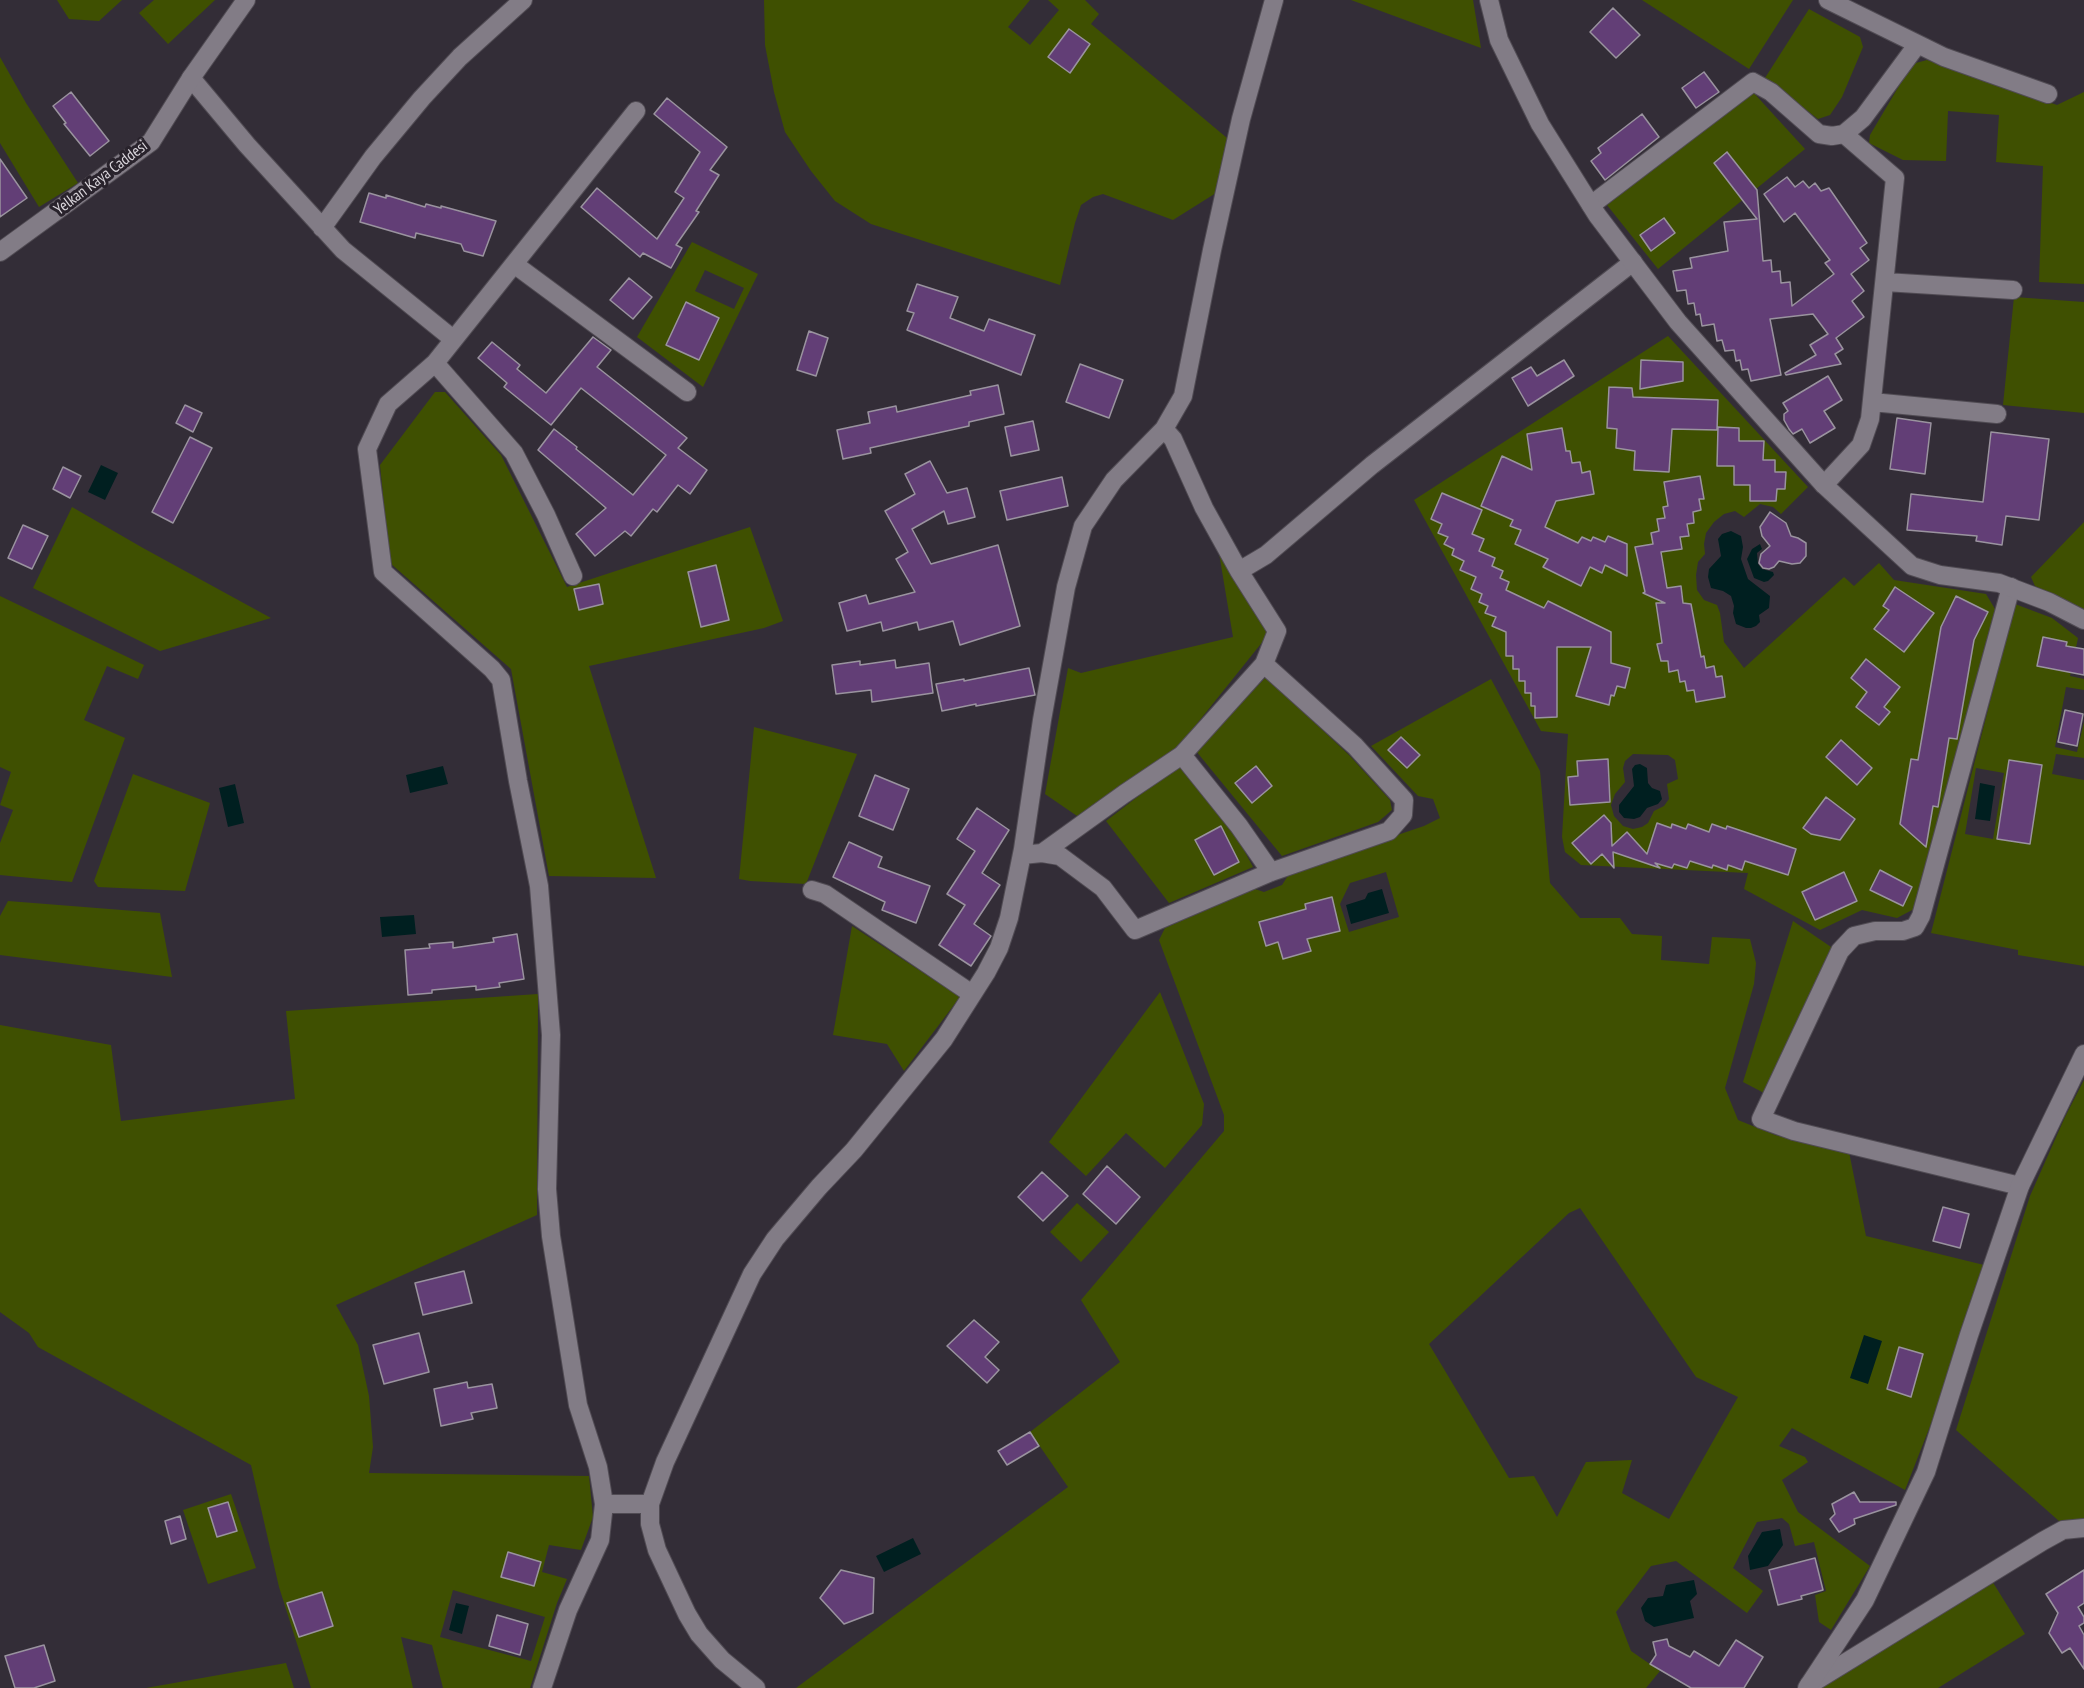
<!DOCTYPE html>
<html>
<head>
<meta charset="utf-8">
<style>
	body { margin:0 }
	canvas { display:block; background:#332d37 }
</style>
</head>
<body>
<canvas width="2084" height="1688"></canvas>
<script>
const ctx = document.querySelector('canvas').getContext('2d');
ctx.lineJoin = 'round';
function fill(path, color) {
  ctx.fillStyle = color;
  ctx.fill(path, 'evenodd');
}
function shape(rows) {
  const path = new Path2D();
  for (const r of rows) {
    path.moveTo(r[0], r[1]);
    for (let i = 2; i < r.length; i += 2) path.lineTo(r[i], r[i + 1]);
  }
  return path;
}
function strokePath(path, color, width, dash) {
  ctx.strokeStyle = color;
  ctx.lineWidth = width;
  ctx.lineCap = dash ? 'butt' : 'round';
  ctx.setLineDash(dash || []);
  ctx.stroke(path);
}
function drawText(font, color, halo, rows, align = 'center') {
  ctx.font = font + ' "PT Sans Narrow",sans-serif';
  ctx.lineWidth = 6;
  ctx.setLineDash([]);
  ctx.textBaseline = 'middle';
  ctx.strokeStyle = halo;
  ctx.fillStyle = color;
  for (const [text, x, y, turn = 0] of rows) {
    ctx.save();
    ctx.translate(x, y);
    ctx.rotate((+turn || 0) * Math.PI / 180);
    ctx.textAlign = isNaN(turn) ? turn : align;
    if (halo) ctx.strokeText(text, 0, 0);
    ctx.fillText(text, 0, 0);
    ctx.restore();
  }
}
const green = shape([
	[57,0,122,0,99,21,69,19],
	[154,0,215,0,168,44,139,13],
	[764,0,1030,0,1008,27,1030,45,1059,10,1048,0,1085,0,1099,14,1091,24,1227,138,1216,193,1173,220,1103,194,1093,197,1081,205,1075,223,1060,285,871,224,835,201,811,171,785,132,774,92,765,45],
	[1351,0,1473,0,1481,48],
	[1642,0,1793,0,1749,69],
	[1809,9,1860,37,1863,47,1842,97,1830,115,1818,119,1765,78],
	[0,57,26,103,78,183,39,207,0,143],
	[1927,60,2057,105,2084,92,2084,284,2039,282,2043,166,1996,162,1999,115,1948,111,1946,161,1903,160,1869,143,1870,135,1912,64],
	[1752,91,1805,149,1658,269,1607,205],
	[692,242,758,274,703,387,637,337],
	[705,270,744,288,734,309,695,291],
	[2014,297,2084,302,2084,413,2003,405],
	[1668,336,1808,487,1781,514,1773,507,1760,504,1744,517,1735,511,1724,514,1714,522,1706,533,1704,544,1705,554,1698,562,1696,575,1697,590,1704,600,1717,605,1720,613,1724,642,1744,668,1844,577,1854,586,1879,563,1894,580,1986,594,1995,609,1914,909,1897,918,1862,910,1820,930,1744,889,1748,873,1581,865,1565,852,1562,837,1568,734,1541,731,1414,500],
	[1633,754,1668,755,1675,760,1678,779,1667,784,1669,799,1664,806,1654,811,1648,823,1642,827,1633,829,1623,826,1614,816,1611,805,1615,794,1625,782,1623,768,1625,761],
	[435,392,445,392,501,455,567,587,750,527,783,621,764,628,589,666,656,878,549,876,511,669,390,563,380,465],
	[72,507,143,548,271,618,160,651,33,588],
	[2084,522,2084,609,2035,586,2031,577],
	[1218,547,1268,635,1179,746,1080,818,1045,794,1068,668,1081,673,1233,637],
	[0,596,144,665,138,679,107,666,84,720,125,738,72,882,0,875,0,843,13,810,0,805,11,772,0,767],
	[2015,604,2052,618,2078,638,2070,676,2084,679,2084,690,2066,687,2055,747,2077,752,2084,722,2084,758,2056,754,2052,774,2084,780,2084,966,2018,955,2018,950,1931,933],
	[1976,768,2004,773,1993,839,1965,834],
	[1266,677,1349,755,1390,800,1392,810,1378,822,1282,856,1196,751],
	[1491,679,1540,771,1550,883,1580,918,1620,918,1632,934,1662,936,1661,960,1709,964,1712,937,1750,939,1756,963,1754,984,1725,1088,1738,1120,1775,1135,1849,1152,1866,1236,1984,1265,1934,1416,1905,1490,1792,1428,1779,1446,1805,1457,1808,1462,1782,1480,1798,1512,1870,1566,1831,1630,1819,1622,1815,1595,1826,1591,1814,1542,1795,1546,1789,1524,1782,1518,1757,1522,1733,1568,1763,1591,1747,1613,1676,1561,1651,1566,1616,1612,1631,1651,1660,1671,1646,1688,796,1688,1068,1487,1030,1432,1120,1362,1081,1300,1224,1131,1224,1115,1159,940,1165,928,1255,889,1264,892,1282,885,1291,871,1424,826,1440,818,1433,799,1418,796,1371,746],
	[1386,872,1399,917,1349,932,1340,904,1350,883],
	[1580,1208,1696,1377,1738,1397,1669,1519,1622,1493,1632,1460,1586,1462,1557,1517,1534,1476,1509,1478,1429,1344,1569,1213],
	[1899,1347,1923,1355,1911,1396,1887,1389],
	[754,727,857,754,806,884,750,881,739,879],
	[1179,765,1232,828,1253,867,1169,903,1106,821],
	[133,774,210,803,185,891,98,887,94,881],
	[8,901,160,913,172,977,0,955,0,916],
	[1793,921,1834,949,1764,1093,1743,1082],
	[852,926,960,997,904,1071,887,1044,833,1035],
	[1160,992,1204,1104,1202,1125,1165,1168,1126,1133,1086,1176,1049,1142],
	[538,994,537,1215,336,1305,358,1345,369,1396,373,1447,369,1473,589,1476,593,1517,581,1550,549,1545,542,1572,567,1579,557,1603,530,1688,443,1688,432,1645,401,1637,413,1688,311,1688,279,1587,251,1465,38,1347,29,1333,0,1312,0,1025,111,1045,121,1121,295,1099,286,1011],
	[453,1590,545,1617,531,1661,440,1637],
	[2084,1080,2084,1519,2059,1521,1956,1430,2030,1196,2065,1117],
	[1077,1203,1109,1232,1081,1262,1050,1232],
	[231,1494,256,1568,208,1584,183,1510],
	[1992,1581,2025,1634,1938,1688,1820,1688],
	[286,1663,294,1688,146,1688]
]);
const water = shape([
	[101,465,118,473,105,500,88,492],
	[1731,531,1741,536,1743,547,1741,559,1748,579,1770,596,1769,608,1759,615,1760,622,1756,626,1751,628,1746,628,1736,624,1733,613,1734,606,1731,596,1723,591,1711,588,1708,577,1709,569,1721,556,1718,539,1722,534],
	[1760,544,1762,549,1757,553,1758,564,1762,569,1773,572,1774,575,1768,581,1764,582,1754,578,1747,559,1752,549],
	[1640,764,1647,768,1648,783,1652,788,1660,791,1662,799,1658,804,1647,808,1640,817,1634,819,1624,818,1619,812,1619,805,1634,786,1632,769,1635,765],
	[443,766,448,784,410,793,406,775],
	[1980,783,1995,786,1990,821,1975,819],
	[235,784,244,823,228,827,219,788],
	[1382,889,1389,913,1351,924,1346,905,1365,899,1368,893],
	[414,915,416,934,382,937,380,917],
	[1864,1335,1882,1341,1868,1384,1850,1378],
	[1780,1529,1783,1545,1768,1566,1750,1570,1748,1556,1762,1532],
	[913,1538,921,1554,884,1572,876,1556],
	[1694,1580,1697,1594,1690,1601,1694,1618,1654,1627,1645,1621,1641,1608,1648,1598,1663,1596,1666,1585],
	[456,1603,469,1606,462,1634,449,1630]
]);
const building = shape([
	[1613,8,1640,35,1616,58,1590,32,1613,8],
	[1069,29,1090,44,1070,73,1048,57,1069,29],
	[1704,72,1719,92,1696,108,1682,88,1704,72],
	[71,92,109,141,90,156,64,124,66,123,53,106,71,92],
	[667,98,727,147,710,170,719,175,696,211,699,212,676,245,682,248,671,268,643,253,640,257,581,207,597,188,657,239,684,198,675,192,700,152,654,114,667,98],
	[1642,114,1659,137,1605,180,1591,161,1601,153,1598,148,1642,114],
	[1727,152,1757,190,1763,261,1771,260,1772,272,1780,271,1781,283,1790,282,1792,306,1834,274,1825,263,1830,260,1795,213,1784,222,1764,194,1787,177,1795,187,1803,181,1809,188,1815,183,1821,191,1829,188,1867,243,1860,248,1869,260,1851,274,1864,291,1852,301,1864,317,1836,338,1843,349,1835,354,1841,364,1786,375,1785,373,1816,355,1810,345,1828,334,1813,314,1770,319,1781,375,1751,381,1748,369,1742,370,1740,360,1736,361,1734,350,1725,351,1722,340,1717,341,1714,324,1702,326,1700,314,1696,315,1694,303,1688,304,1686,290,1677,291,1673,271,1692,268,1690,258,1728,251,1724,222,1757,219,1714,163,1727,152],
	[0,159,27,198,0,217,0,159],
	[369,193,386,198,386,195,425,207,426,204,441,208,441,206,496,221,483,256,464,251,461,244,416,233,415,238,360,222,369,193],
	[1664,218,1675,233,1651,251,1640,235,1664,218],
	[629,278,652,297,633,319,610,300,629,278],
	[917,284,958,297,950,318,984,331,989,319,1035,335,1021,375,907,330,914,313,907,311,917,284],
	[686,302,719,318,699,360,666,345,686,302],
	[809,331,828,338,816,376,797,370,809,331],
	[593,337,611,350,597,367,687,438,678,448,707,470,690,494,678,485,657,512,653,509,631,536,625,531,595,556,576,534,606,508,538,450,554,429,577,447,576,449,633,495,666,455,581,388,551,425,504,387,507,383,478,358,492,342,520,365,517,369,546,393,593,337],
	[1564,360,1574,376,1528,406,1512,378,1531,367,1537,376,1564,360],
	[1641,360,1683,362,1683,381,1640,389,1641,360],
	[1080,364,1123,380,1109,418,1066,402,1080,364],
	[1828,376,1842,400,1824,411,1835,428,1810,443,1802,429,1793,434,1789,429,1784,420,1784,414,1788,411,1783,403,1828,376],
	[998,385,1004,414,969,422,969,426,870,448,871,453,843,459,837,430,870,423,868,412,896,406,897,412,971,395,970,391,998,385],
	[1609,387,1632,388,1633,397,1718,400,1717,430,1672,429,1669,472,1634,470,1635,451,1616,448,1617,429,1607,428,1609,387],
	[185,405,202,413,193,432,176,423,185,405],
	[1897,418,1931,423,1925,474,1890,469,1897,418],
	[1033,421,1039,450,1011,456,1005,427,1033,421],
	[1718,427,1739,428,1739,441,1764,441,1763,460,1775,460,1775,472,1786,472,1785,489,1777,489,1776,501,1750,501,1750,485,1734,485,1734,466,1717,466,1718,427],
	[1562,428,1566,451,1570,451,1572,463,1580,462,1582,473,1590,471,1594,494,1556,501,1545,527,1578,543,1582,537,1591,541,1593,537,1605,542,1608,536,1627,544,1627,576,1605,565,1602,573,1590,567,1581,586,1543,567,1548,559,1515,544,1521,530,1510,526,1513,520,1481,506,1502,456,1532,470,1527,434,1562,428],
	[1991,432,2049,439,2039,520,2006,516,2002,545,1976,541,1977,536,1907,530,1911,494,1983,502,1991,432],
	[190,437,212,448,173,523,152,512,190,437],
	[930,461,947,493,967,488,975,517,948,524,944,511,912,529,931,564,998,545,1020,626,960,645,953,621,919,630,917,622,883,631,881,622,847,631,839,603,866,595,869,604,915,592,896,559,908,552,885,511,915,494,905,474,930,461],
	[63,467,81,476,70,498,53,489,63,467],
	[1700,476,1704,499,1699,499,1701,510,1693,512,1694,523,1687,524,1689,536,1680,537,1682,549,1661,552,1667,588,1681,586,1683,603,1691,604,1701,657,1704,656,1706,668,1714,666,1716,677,1722,676,1725,697,1696,702,1694,690,1687,691,1685,681,1680,682,1678,670,1669,672,1668,661,1661,661,1657,644,1662,643,1656,603,1665,603,1643,593,1645,592,1635,547,1653,544,1651,533,1659,531,1657,519,1665,518,1663,507,1668,506,1664,482,1700,476],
	[1062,477,1068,506,1007,520,1000,491,1062,477],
	[1442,493,1482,510,1472,534,1484,539,1479,551,1495,558,1492,566,1503,571,1500,578,1509,582,1506,590,1544,608,1548,601,1611,632,1611,663,1630,668,1625,688,1617,686,1614,696,1611,695,1609,705,1576,696,1591,647,1557,647,1557,717,1535,718,1535,706,1531,706,1531,693,1525,693,1525,681,1519,681,1519,669,1513,669,1513,656,1506,656,1506,632,1492,626,1496,617,1485,613,1488,606,1479,602,1482,594,1471,589,1476,577,1460,570,1464,561,1452,555,1454,549,1444,544,1448,537,1438,533,1442,524,1431,519,1442,493],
	[1770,512,1786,523,1791,536,1798,538,1806,543,1806,556,1800,563,1792,564,1779,561,1774,567,1769,569,1763,568,1759,563,1761,554,1770,546,1762,536,1760,527,1770,512],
	[23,525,48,536,32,569,8,558,23,525],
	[716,565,729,620,701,627,688,572,716,565],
	[599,584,603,604,579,610,574,589,599,584],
	[1895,587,1934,613,1904,652,1874,629,1889,610,1883,606,1895,587],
	[1956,596,1988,612,1974,640,1957,739,1949,738,1938,807,1933,806,1926,847,1900,824,1911,759,1918,760,1941,627,1956,596],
	[2043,637,2067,642,2066,646,2084,649,2084,675,2037,666,2043,637],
	[1866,659,1900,687,1884,707,1890,712,1879,725,1856,707,1867,692,1851,678,1866,659],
	[895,660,896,668,929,663,933,693,872,702,871,690,836,694,832,665,860,661,860,665,895,660],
	[1029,668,1035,695,976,706,976,704,942,711,936,684,964,679,964,681,1029,668],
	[2065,710,2083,714,2077,746,2058,742,2065,710],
	[1401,737,1420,755,1407,768,1388,750,1401,737],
	[1841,740,1872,768,1857,785,1826,757,1841,740],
	[1608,759,1610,802,1570,805,1568,777,1578,776,1577,761,1608,759],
	[2009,760,2042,765,2030,844,1997,839,2009,760],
	[1256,766,1272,786,1252,803,1235,783,1256,766],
	[875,775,909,789,893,830,859,816,875,775],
	[1826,797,1855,819,1840,840,1811,834,1803,828,1826,797],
	[977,808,1009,830,982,873,1000,885,974,924,991,936,971,966,939,945,965,905,947,894,975,851,957,839,977,808],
	[1604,815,1611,823,1612,846,1627,832,1647,854,1657,823,1671,828,1672,824,1686,829,1688,824,1709,832,1712,824,1726,829,1727,826,1796,849,1788,875,1745,861,1742,870,1728,865,1727,870,1713,865,1712,868,1690,861,1687,868,1674,864,1672,868,1655,863,1660,868,1613,852,1614,868,1602,854,1591,864,1572,843,1604,815],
	[1221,826,1239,862,1214,875,1195,840,1221,826],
	[849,842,882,857,878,867,930,886,916,923,882,910,885,902,833,877,849,842],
	[1880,870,1912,887,1903,906,1870,890,1880,870],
	[1844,872,1857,901,1815,920,1802,892,1844,872],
	[1332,897,1340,931,1307,939,1311,951,1283,959,1278,942,1266,946,1259,922,1306,909,1305,904,1332,897],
	[517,934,524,979,499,983,500,987,476,990,476,986,432,990,432,993,408,995,405,950,430,948,429,944,453,942,453,948,494,942,493,938,517,934],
	[1107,1166,1140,1197,1116,1224,1083,1194,1107,1166],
	[1042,1172,1068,1196,1043,1221,1018,1197,1042,1172],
	[1943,1207,1969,1214,1960,1248,1933,1241,1943,1207],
	[464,1271,472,1303,423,1315,415,1283,464,1271],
	[974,1320,999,1342,985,1357,999,1370,987,1383,947,1346,974,1320],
	[419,1333,429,1372,384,1384,373,1345,419,1333],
	[1899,1347,1923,1354,1911,1397,1887,1389,1899,1347],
	[467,1382,468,1388,492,1384,497,1408,471,1413,473,1419,441,1426,434,1389,467,1382],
	[1030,1432,1039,1446,1007,1465,998,1451,1030,1432],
	[1854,1492,1860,1502,1896,1502,1896,1505,1854,1519,1855,1524,1839,1532,1830,1519,1835,1514,1832,1504,1854,1492],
	[228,1502,237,1531,217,1537,208,1508,228,1502],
	[180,1516,186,1539,171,1544,165,1521,180,1516],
	[508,1552,541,1562,534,1586,501,1577,508,1552],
	[1815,1558,1823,1590,1801,1596,1802,1599,1778,1605,1769,1570,1815,1558],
	[841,1570,874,1578,873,1613,844,1624,820,1598,841,1570],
	[2084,1570,2084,1603,2078,1607,2084,1617,2084,1623,2079,1626,2084,1635,2084,1669,2070,1648,2062,1653,2049,1633,2058,1613,2046,1594,2084,1570],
	[322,1592,333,1626,299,1637,287,1603,322,1592],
	[497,1615,528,1624,520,1655,489,1646,497,1615],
	[1667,1639,1669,1646,1690,1657,1694,1651,1719,1666,1736,1640,1763,1657,1744,1688,1691,1688,1650,1664,1656,1655,1653,1642,1667,1639],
	[44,1645,55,1681,34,1688,15,1688,5,1656,44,1645]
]);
const street = shape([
	[1828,0,1944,57,2048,94],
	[191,78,247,145,343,250,453,339],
	[1591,205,1753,82,1771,92,1819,134,1832,136,1844,134,1863,118,1917,45],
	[322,228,373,157,422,98,460,57,523,0],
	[514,264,687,392],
	[1885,282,2013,290],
	[435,363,514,453,546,515,573,576],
	[1872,402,1997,414],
	[1164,429,1173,439,1204,508,1239,571,1266,555,1372,465,1633,262],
	[1824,485,1861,445,1870,419,1895,178,1844,134],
	[2011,587,1921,916,1915,927,1903,931,1875,931,1854,936,1840,951,1761,1119,1794,1131,2020,1186],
	[1182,755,1264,664,1277,631,1239,571],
	[1042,853,1124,794,1182,755,1239,826,1271,872],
	[1022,855,1042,853,1060,856,1103,888,1135,930,1271,872,1389,831,1403,815,1404,800,1355,746,1264,664],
	[812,890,825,894,972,994],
	[604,1504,650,1504],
	[1809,1685,2043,1541,2063,1530,2084,1528],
	[542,1688,568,1610,600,1540,604,1504,598,1467,578,1405,551,1236,547,1189,551,1035,539,886,518,781,501,680,492,669,383,572,367,449,388,404,435,363,636,111],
	[756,1688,722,1660,699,1634,687,1614,657,1550,650,1524,650,1504,665,1462,752,1274,775,1239,819,1187,854,1150,944,1039,986,973,999,948,1009,918,1023,849,1042,720,1066,587,1083,526,1114,480,1164,429,1183,396,1212,250,1241,119,1274,0]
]);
const secondary = shape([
	[1489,0,1499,40,1540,124,1597,215,1678,322,1824,485,1912,566,1940,575,1999,583,2049,602,2084,620],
	[0,252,151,142,191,78,246,0],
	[1807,1688,1865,1600,1926,1472,1969,1335,2020,1186,2084,1054]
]);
const streetNames = [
	["Yelkan Kaya Caddesi",101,178,-37]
];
fill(green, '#3f5001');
fill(water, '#001f20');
fill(building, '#623e76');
strokePath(building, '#9a939f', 1.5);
strokePath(street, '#504b53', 20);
strokePath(secondary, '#504b53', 20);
strokePath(street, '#827c86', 18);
strokePath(secondary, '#827c86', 18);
drawText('16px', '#dad6dc', '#29232c', streetNames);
</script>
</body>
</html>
